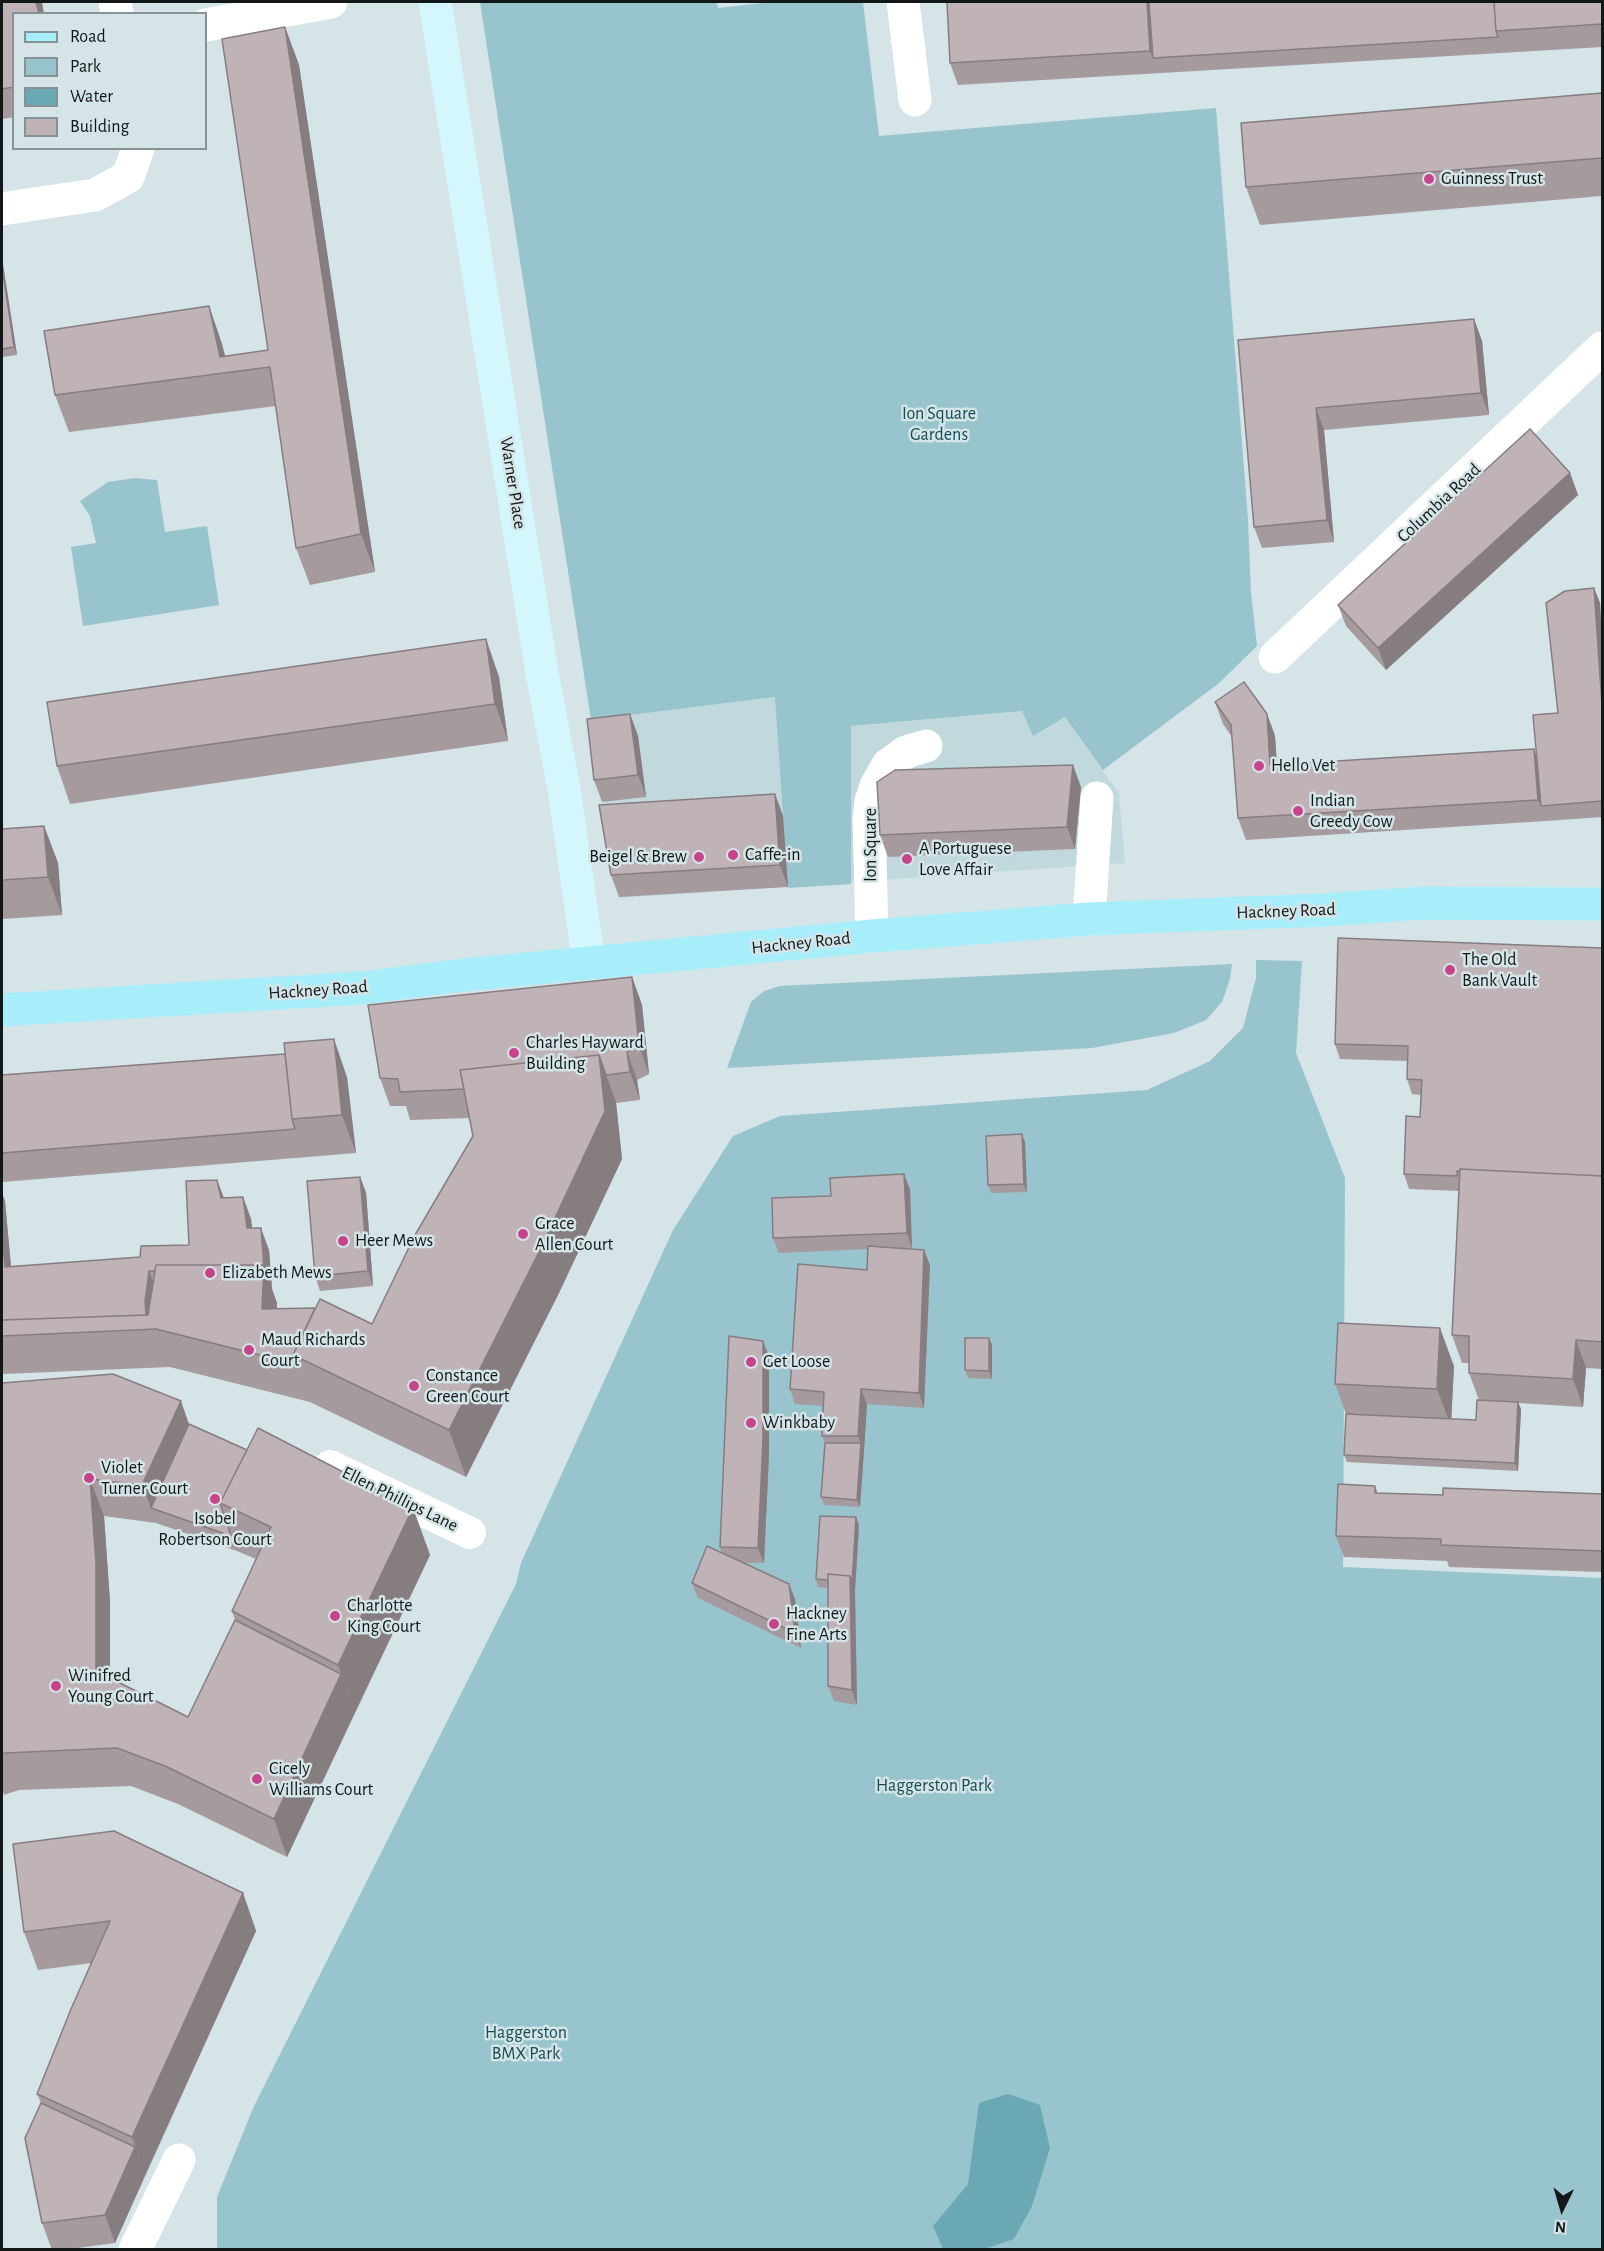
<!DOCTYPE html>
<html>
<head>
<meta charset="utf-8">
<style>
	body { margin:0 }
	#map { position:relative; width:1604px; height:2251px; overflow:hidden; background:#d5e4e6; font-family:"Alegreya Sans",sans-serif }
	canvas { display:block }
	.frame { position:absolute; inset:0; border:3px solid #121718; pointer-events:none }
	.legend { position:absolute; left:12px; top:12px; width:195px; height:138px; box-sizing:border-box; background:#d5e4e6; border:2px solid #879294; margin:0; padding:8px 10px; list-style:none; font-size:18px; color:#121718 }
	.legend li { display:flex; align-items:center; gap:12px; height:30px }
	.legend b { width:30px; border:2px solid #879294 }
	.north { position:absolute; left:1532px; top:2179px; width:60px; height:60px; -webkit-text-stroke:4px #d5e4e6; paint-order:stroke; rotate:185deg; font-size:16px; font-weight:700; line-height:24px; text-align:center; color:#121718 }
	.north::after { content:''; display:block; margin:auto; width:21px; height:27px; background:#121718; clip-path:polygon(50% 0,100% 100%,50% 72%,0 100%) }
</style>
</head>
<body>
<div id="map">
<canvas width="1604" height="2251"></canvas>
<div class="frame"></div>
<ul class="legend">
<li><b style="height:8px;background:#a7eefa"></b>Road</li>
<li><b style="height:16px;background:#98c4cd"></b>Park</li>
<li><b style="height:16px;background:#6aa8b3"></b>Water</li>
<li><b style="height:16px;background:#c0b3b8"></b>Building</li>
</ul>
<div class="north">N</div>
</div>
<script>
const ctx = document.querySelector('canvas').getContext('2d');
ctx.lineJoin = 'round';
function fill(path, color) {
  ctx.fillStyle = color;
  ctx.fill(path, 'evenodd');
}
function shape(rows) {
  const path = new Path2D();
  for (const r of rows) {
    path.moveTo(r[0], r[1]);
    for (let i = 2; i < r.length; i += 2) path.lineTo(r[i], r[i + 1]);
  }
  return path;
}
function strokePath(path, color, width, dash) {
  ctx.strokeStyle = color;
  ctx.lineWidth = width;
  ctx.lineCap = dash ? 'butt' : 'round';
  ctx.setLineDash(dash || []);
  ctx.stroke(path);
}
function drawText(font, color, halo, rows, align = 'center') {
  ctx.font = font + ' "Alegreya Sans",sans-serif';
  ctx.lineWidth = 5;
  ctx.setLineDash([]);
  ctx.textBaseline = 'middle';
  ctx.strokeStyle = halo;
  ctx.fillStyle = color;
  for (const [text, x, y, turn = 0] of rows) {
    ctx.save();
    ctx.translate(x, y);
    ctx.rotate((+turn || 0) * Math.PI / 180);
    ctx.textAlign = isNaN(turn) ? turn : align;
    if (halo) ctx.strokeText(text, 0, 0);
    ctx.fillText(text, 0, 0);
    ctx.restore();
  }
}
const built = shape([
	[775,697,856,726,1022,711,1065,717,1119,793,1125,863,619,898,591,720]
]);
const green = shape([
	[480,2,717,2,718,8,771,2,863,2,879,136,1216,108,1248,520,1251,593,1257,646,1218,684,1103,770,1065,717,1033,736,1022,711,851,726,851,884,788,888,775,697,591,720],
	[135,478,157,480,165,532,207,526,219,605,83,626,71,547,96,543,90,516,80,501,108,482],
	[1256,960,1302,961,1296,1053,1345,1178,1343,1567,1602,1578,1602,2249,217,2250,217,2197,254,2106,516,1584,521,1563,673,1230,733,1136,780,1116,1147,1090,1210,1061,1243,1028,1256,978],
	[1232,964,1230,979,1222,1002,1206,1020,1174,1033,1092,1048,727,1068,751,1002,764,991,780,986]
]);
const water = shape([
	[1008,2094,1040,2105,1050,2148,1032,2206,1014,2239,984,2249,943,2249,933,2226,968,2184,979,2103]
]);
const pedestrian = shape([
	[330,1466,470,1533]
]);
const minor = shape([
	[115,2,117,14],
	[903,2,915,100],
	[206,25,331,2],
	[2,209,95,195,128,177,138,148],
	[1275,657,1602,348],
	[1089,919,1097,798],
	[872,936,869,819,871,801,876,786,888,765,906,752,926,746],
	[135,2250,179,2160]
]);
const secondary = shape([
	[435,2,542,673,564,789,589,964]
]);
const primary = shape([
	[2,1010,362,988,463,975,872,936,1089,919,1324,910,1424,903,1602,904]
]);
const wall = shape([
	[2,2,14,14,14,117,2,119],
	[1602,2,1602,47,958,85,950,63],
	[285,27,299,65,375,572,310,585,296,548,276,406,69,432,55,395,209,306,222,344,225,356,268,350],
	[1602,93,1602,196,1260,225,1246,187],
	[2,257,17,355,2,357],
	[1474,319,1482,341,1489,415,1324,430,1334,542,1262,548,1254,527,1238,340],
	[1570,473,1578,495,1386,670,1346,626,1338,605],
	[1594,588,1600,603,1602,640,1602,817,1546,821,1246,840,1238,818,1232,737,1223,724,1215,702,1267,714,1275,736,1277,764,1536,755,1558,713],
	[486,639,499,677,508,741,70,804,57,766],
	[630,714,638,736,646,797,602,802,594,780],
	[1081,787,1075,849,888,857,880,835],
	[775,794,783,816,788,887,619,897,611,875],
	[44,826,58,863,62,915,2,919,2,829],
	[1602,948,1602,1369,1586,1368,1583,1407,1518,1403,1521,1409,1518,1471,1347,1462,1344,1455,1346,1414,1335,1384,1454,1366,1451,1419,1476,1420,1479,1400,1469,1373,1469,1363,1462,1363,1452,1335,1459,1191,1409,1189,1404,1174,1420,1117,1421,1095,1412,1094,1407,1079,1407,1061,1340,1059,1335,1044],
	[632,977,642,1005,649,1074,637,1080,640,1100,616,1103,622,1159,558,1295,466,1477,310,1402,170,1367,2,1374,2,1193,5,1201,11,1267,140,1257,189,1245,217,1180,224,1198,243,1197,251,1219,252,1228,269,1250,272,1289,277,1303,277,1309,372,1324,473,1136,469,1118,410,1120,406,1106,390,1106,380,1078],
	[2,1075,347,1077,356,1153,2,1182],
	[1025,1142,1027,1192,991,1193,988,1185],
	[910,1189,912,1248,899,1248,930,1265,924,1408,867,1404,860,1507,824,1505,821,1497,825,1443,822,1436,823,1406,795,1404,790,1389,867,1270,868,1249,779,1253,773,1238,831,1196],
	[366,1192,373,1286,320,1291,315,1276],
	[989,1338,992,1345,992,1379,968,1378,965,1370],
	[763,1341,769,1356,769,1454,764,1563,743,1563,789,1584,795,1599,801,1648,698,1598,692,1583,722,1553,720,1547],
	[2,1383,189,1424,247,1450,413,1508,430,1555,287,1857,178,1804,131,1786,19,1790,4,1795,2,1788],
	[104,1516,156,1523,237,1551,256,1559,232,1611,235,1620,188,1717,110,1678,110,1602],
	[1375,1486,1378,1493,1443,1495,1602,1494,1602,1572,1449,1567,1447,1561,1344,1557,1336,1536],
	[859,1525,855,1591,857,1705,834,1701,828,1686,828,1588,818,1587,816,1579],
	[243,1893,256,1931,115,2243,63,2250,52,2250,42,2223,41,2103,37,2094,92,1963,38,1970,24,1932]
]);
const shadedWall = shape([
	[36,2,42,2,44,14,39,14],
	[1147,2,1154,2,1153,58,1150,51],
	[285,27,299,65,375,572,361,534],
	[2,257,2,259,17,355,14,347,2,266],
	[209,306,222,344,229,372,220,357],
	[1474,319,1482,341,1489,415,1481,393],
	[1316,408,1324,430,1334,542,1327,520],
	[1570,473,1578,495,1386,670,1378,648],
	[1594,588,1600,603,1602,640,1602,705],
	[486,639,499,677,508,741,495,704],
	[630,714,638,736,646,797,638,775],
	[1267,714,1275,736,1278,786,1270,765],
	[1534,749,1542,771,1541,806,1538,800],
	[1073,765,1081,787,1075,849,1067,827],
	[775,794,783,816,788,887,780,865],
	[44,826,58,863,62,915,48,877],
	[632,977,642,1005,649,1074,639,1046],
	[334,1039,347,1077,356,1153,342,1115],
	[627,1052,637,1080,640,1100,630,1072],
	[599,1055,616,1102,622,1159,558,1295,466,1477,449,1430],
	[1022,1134,1025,1142,1027,1192,1024,1184],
	[904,1174,910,1189,912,1248,907,1233],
	[360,1177,366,1192,373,1286,368,1271],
	[217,1180,225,1201,221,1198],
	[2,1193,5,1201,13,1289,5,1267,2,1232],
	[243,1197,251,1219,255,1250,247,1228],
	[261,1228,269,1250,272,1289,277,1303,276,1347,262,1309],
	[924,1250,930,1265,924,1408,919,1393],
	[149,1271,157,1293,146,1321,145,1301],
	[1440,1328,1454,1366,1451,1426,1437,1389],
	[989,1338,992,1345,992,1379,989,1371],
	[1576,1340,1586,1368,1583,1407,1573,1379],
	[763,1341,769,1356,769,1454,764,1563,758,1548],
	[861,1389,867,1404,864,1451,858,1436],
	[181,1401,194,1439,151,1508,142,1485],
	[1518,1402,1521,1409,1518,1471,1515,1463],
	[861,1443,864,1451,860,1507,857,1500],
	[90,1479,104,1516,110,1602,110,1709,96,1671],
	[413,1508,430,1555,355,1712,338,1665],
	[856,1517,859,1525,855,1591,857,1705,852,1690,850,1576],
	[789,1584,795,1599,801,1648,795,1633],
	[341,1674,355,1712,287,1857,274,1819],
	[243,1893,256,1931,145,2175,132,2137],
	[135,2147,145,2175,115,2243,105,2215]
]);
const building = shape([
	[2,2,36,2,39,14,14,14,14,87,2,89,2,2],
	[947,2,1147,2,1150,51,950,63,947,2],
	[1149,2,1494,2,1496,31,1498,37,1153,58,1149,2],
	[1494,2,1602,2,1602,24,1496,31,1494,2],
	[285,27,361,534,296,548,270,367,55,395,44,331,209,306,220,357,268,350,222,39,285,27],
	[1602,93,1602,158,1246,187,1241,123,1602,93],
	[2,266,14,347,2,349,2,266],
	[1474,319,1481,393,1316,408,1327,520,1254,527,1238,340,1474,319],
	[1530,429,1570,473,1378,648,1338,605,1530,429],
	[1594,588,1602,705,1602,801,1541,806,1533,715,1558,713,1546,603,1565,591,1594,588],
	[486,639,495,704,57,766,47,702,486,639],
	[1244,682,1267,714,1270,765,1534,749,1538,800,1238,818,1231,725,1215,702,1244,682],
	[630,714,638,775,594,780,587,719,630,714],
	[1073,765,1067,827,880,835,877,782,895,770,1073,765],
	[775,794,780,865,611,875,599,805,775,794],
	[44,826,48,877,2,880,2,829,44,826],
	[1338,938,1602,948,1602,1176,1460,1169,1460,1171,1457,1171,1457,1176,1404,1174,1406,1116,1420,1117,1422,1080,1407,1079,1408,1046,1335,1044,1338,938],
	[632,977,639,1046,627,1052,630,1072,606,1075,599,1055,460,1070,464,1089,400,1092,398,1079,380,1078,368,1005,632,977],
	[334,1039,342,1115,292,1119,284,1043,334,1039],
	[285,1054,292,1119,295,1129,2,1153,2,1075,285,1054],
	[599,1055,605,1111,541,1248,449,1430,293,1355,320,1299,372,1324,415,1235,473,1136,460,1070,599,1055],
	[1022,1134,1024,1184,988,1185,986,1136,1022,1134],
	[1460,1169,1602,1176,1602,1342,1576,1340,1573,1379,1469,1373,1469,1336,1452,1335,1460,1169],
	[904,1174,907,1233,773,1238,772,1198,831,1196,830,1178,904,1174],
	[360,1177,368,1271,315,1276,307,1181,360,1177],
	[217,1180,221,1198,243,1197,247,1228,261,1228,264,1267,264,1265,156,1265,155,1271,149,1271,145,1301,146,1315,2,1320,2,1232,5,1267,140,1257,141,1246,189,1245,186,1181,217,1180],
	[868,1246,924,1250,919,1393,861,1389,858,1436,822,1436,824,1392,790,1389,798,1264,867,1270,868,1246],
	[156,1265,264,1265,262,1309,315,1308,293,1355,296,1364,156,1329,2,1336,2,1320,148,1315,156,1265],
	[1338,1323,1440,1328,1437,1389,1335,1384,1338,1323],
	[729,1336,763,1341,763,1439,758,1548,720,1547,729,1336],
	[965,1338,989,1338,989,1371,965,1370,965,1338],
	[113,1374,181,1401,142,1485,90,1479,96,1564,96,1671,188,1717,235,1620,341,1674,274,1819,165,1766,117,1748,5,1753,2,1754,2,1383,113,1374],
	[1477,1400,1518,1402,1515,1463,1344,1455,1346,1414,1476,1420,1477,1400],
	[189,1424,247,1450,220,1503,231,1536,151,1508,189,1424],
	[258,1428,413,1508,338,1665,232,1611,271,1527,220,1503,258,1428],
	[825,1443,861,1443,857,1500,821,1497,825,1443],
	[1338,1484,1375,1486,1375,1493,1443,1495,1443,1488,1602,1494,1602,1551,1441,1545,1441,1539,1336,1536,1338,1484],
	[820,1516,856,1517,852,1583,850,1576,828,1574,828,1580,816,1579,820,1516],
	[707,1546,789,1584,795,1633,692,1583,707,1546],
	[828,1574,850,1576,852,1690,828,1686,828,1574],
	[114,1831,243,1893,132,2137,37,2094,71,2009,110,1921,24,1932,13,1844,114,1831],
	[41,2103,135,2147,105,2215,42,2223,25,2138,41,2103]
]);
const markers = [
	[1429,179,6,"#c7448b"],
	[1259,766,6,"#c7448b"],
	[1298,811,6,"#c7448b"],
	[733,855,6,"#c7448b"],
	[699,857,6,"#c7448b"],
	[907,859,6,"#c7448b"],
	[1450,970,6,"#c7448b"],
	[514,1053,6,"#c7448b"],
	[523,1234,6,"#c7448b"],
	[343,1241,6,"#c7448b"],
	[210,1273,6,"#c7448b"],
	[249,1350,6,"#c7448b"],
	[751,1362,6,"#c7448b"],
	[414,1386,6,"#c7448b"],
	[751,1423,6,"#c7448b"],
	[89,1478,6,"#c7448b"],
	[215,1499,6,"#c7448b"],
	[335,1616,6,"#c7448b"],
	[774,1624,6,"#c7448b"],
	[56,1686,6,"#c7448b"],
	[257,1779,6,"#c7448b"]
];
const poiNames = [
	["Guinness Trust",1441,179],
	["Hello Vet",1271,766],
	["Indian",1310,801],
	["Greedy Cow",1310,822],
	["A Portuguese",919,849],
	["Love Affair",919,870],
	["Caffe-in",745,855],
	["Beigel & Brew",687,857,"right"],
	["The Old",1462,960],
	["Bank Vault",1462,981],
	["Charles Hayward",526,1043],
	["Building",526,1064],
	["Grace",535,1224],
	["Allen Court",535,1245],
	["Heer Mews",355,1241],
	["Elizabeth Mews",222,1273],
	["Maud Richards",261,1340],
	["Court",261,1361],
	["Get Loose",763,1362],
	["Constance",426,1376],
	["Green Court",426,1397],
	["Winkbaby",763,1423],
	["Violet",101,1468],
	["Turner Court",101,1489],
	["Isobel",215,1519,"center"],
	["Robertson Court",215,1540,"center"],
	["Charlotte",347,1606],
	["King Court",347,1627],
	["Hackney",786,1614],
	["Fine Arts",786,1635],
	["Winifred",68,1676],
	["Young Court",68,1697],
	["Cicely",269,1769],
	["Williams Court",269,1790]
];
const parkNames = [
	["Ion Square",939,414],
	["Gardens",939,435],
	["Haggerston Park",934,1786],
	["Haggerston",526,2033],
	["BMX Park",526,2054]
];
const streetNames = [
	["Warner Place",513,483,81],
	["Columbia Road",1439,503,-43],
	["Ion Square",871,845,-90],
	["Hackney Road",1286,911,-2],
	["Hackney Road",801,943,-6],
	["Hackney Road",318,990,-4],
	["Ellen Phillips Lane",400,1499,26]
];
fill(built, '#c1d9dd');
fill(green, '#98c4cd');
fill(water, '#6aa8b3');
strokePath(pedestrian, '#fff', 32);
strokePath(minor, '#fff', 33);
strokePath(secondary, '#d3f7fd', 33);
strokePath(primary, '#a7eefa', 33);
fill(wall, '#a59a9e');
fill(shadedWall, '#867d81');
fill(building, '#c0b3b8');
strokePath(building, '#867d81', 1.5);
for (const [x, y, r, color] of markers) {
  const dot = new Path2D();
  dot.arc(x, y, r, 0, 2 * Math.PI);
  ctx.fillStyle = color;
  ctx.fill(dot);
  strokePath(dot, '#d5e4e6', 2);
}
drawText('18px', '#121718', '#d5e4e6', poiNames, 'left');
drawText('18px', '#164d55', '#d5e4e6', parkNames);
drawText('18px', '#121718', '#d5e4e6', streetNames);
</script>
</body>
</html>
